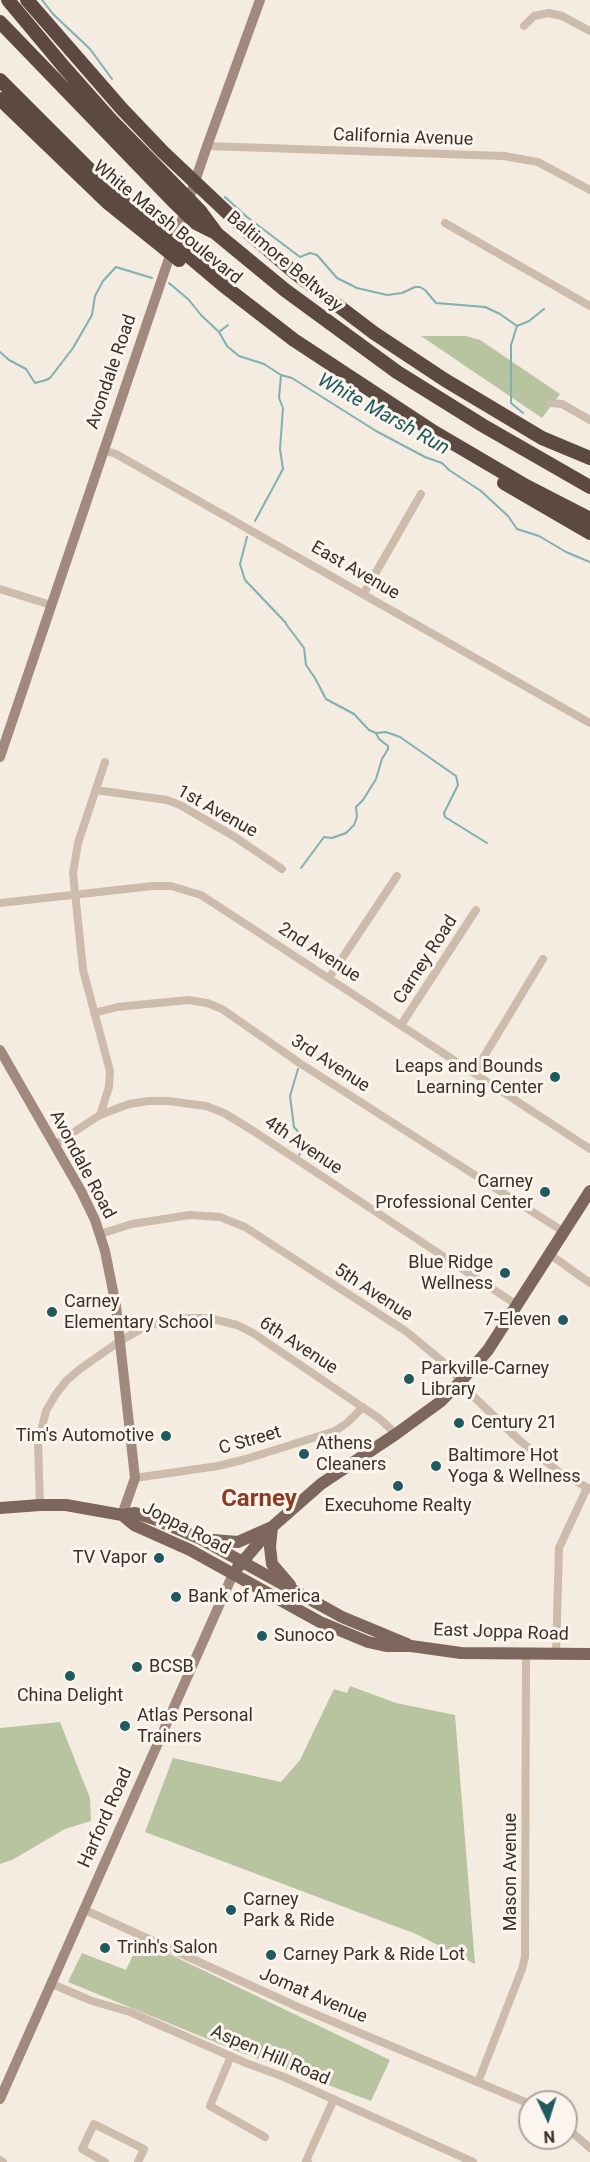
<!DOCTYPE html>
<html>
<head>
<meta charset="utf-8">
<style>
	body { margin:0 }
	#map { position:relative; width:590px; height:2162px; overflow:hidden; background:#f4ebe1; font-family:Roboto,sans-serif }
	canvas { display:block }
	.north { position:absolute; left:518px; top:2090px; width:60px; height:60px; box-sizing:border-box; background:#fbf5ee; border:2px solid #aea6a0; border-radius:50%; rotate:176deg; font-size:16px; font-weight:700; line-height:24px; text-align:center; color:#3b302b }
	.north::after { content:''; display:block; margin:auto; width:21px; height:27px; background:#1f5a5e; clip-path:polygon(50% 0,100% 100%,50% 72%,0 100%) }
</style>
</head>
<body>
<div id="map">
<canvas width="590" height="2162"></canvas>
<div class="north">N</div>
</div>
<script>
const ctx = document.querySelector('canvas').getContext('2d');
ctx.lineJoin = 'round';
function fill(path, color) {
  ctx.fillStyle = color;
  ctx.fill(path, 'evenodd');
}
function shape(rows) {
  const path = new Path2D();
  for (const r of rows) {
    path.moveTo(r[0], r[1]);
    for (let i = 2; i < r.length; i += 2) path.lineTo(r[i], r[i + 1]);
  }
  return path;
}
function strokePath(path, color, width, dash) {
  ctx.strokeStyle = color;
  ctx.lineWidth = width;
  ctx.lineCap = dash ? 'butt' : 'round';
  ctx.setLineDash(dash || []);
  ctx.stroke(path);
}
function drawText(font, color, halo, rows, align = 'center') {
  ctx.font = font + ' Roboto,sans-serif';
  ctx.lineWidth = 6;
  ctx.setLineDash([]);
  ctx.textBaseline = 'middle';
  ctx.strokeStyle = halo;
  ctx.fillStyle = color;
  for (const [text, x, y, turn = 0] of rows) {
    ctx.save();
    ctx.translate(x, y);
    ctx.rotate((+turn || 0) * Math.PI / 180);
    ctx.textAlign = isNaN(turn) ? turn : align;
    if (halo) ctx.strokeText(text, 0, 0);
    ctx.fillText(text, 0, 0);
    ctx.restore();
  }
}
const green = shape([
	[421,336,466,336,480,340,560,394,542,418],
	[350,1686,396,1703,455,1715,475,1964,416,1934,145,1832,173,1758,281,1782,300,1760,334,1689,347,1693],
	[60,1722,90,1798,91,1821,65,1829,12,1860,0,1864,0,1728],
	[140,1940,390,2060,371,2101,237,2051,68,1982,82,1953,126,1970]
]);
const stream = shape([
	[42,0,53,14,90,49,112,79],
	[225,197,247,217,300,257,310,253,317,255,337,278,357,288,387,295,402,293,415,287,420,287,425,290,436,303,485,307,500,314,517,326,529,321,544,309],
	[169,283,189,300,201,315,219,332,227,346,239,356,264,364,281,375,292,378,376,431,425,457,442,463,449,470,481,491,508,516,517,529,539,536,566,552,590,562],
	[219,332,228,325],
	[0,352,9,360,26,369,35,383,46,380,50,378,73,348,92,315,95,296,103,281,116,267,152,278],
	[511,378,511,345,517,326],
	[511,380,511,403,523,413],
	[255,521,283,469,280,449,283,408,279,398,281,375],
	[247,537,240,564,245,580,286,623],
	[286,624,304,648,306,665,315,678,326,699,354,714,369,730,376,733,386,732,400,737,456,776,458,785,444,813,445,817,487,843],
	[301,868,324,837,332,838,346,833,354,825,357,817,356,807,363,800,376,779,382,759,388,749,388,746,379,739,376,733],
	[298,1069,290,1096,294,1127,306,1141,305,1147,299,1155]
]);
const street = shape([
	[524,26,534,16,549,13,562,16,590,31],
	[207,146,504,156,538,162,590,190],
	[445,223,590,306],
	[550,403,562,404,590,420],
	[103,450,116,454,590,723],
	[0,589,51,605],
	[364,593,421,494],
	[96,790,167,800,180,805,235,837,282,869],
	[0,903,153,886,171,886,201,895,590,1149],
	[329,978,397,876],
	[94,1013,117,1007,188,1000,207,1003,222,1009,301,1064,564,1232],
	[401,1025,476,910],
	[474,1073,543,959],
	[100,1115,109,1087,110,1071,83,970,73,873,78,843,105,762],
	[54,1145,100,1115,129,1104,149,1101,168,1101,206,1106,224,1113,255,1132,517,1305],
	[100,1234,132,1224,190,1215,220,1217,245,1227,407,1332,448,1366,473,1396,519,1440,559,1472,590,1489],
	[549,1254,590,1283],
	[135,1478,218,1466,246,1459,335,1431,347,1423,363,1407],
	[40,1505,38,1443,46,1411,56,1394,67,1380,80,1369,120,1341,143,1328,166,1320,188,1318,209,1318,237,1325,253,1333,380,1419,396,1434],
	[556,1654,559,1548,587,1488],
	[85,1910,298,2007,530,2104],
	[52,1984,92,2001,130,2012,246,2063,284,2077,473,2162],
	[231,2056,210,2106,265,2137],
	[478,2082,522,1969,525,1957,526,1654],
	[566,2127,590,2148],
	[0,2160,3,2162],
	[105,2162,82,2149,94,2124,144,2149,138,2162],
	[308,2162,306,2161,334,2099]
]);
const secondary = shape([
	[0,757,207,146,260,0],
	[0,1050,81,1191,95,1220,105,1251,116,1306,135,1478,122,1515],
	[0,2099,233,1574]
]);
const primary = shape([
	[0,1508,40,1505,66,1505,122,1515,135,1513,154,1519,201,1539,342,1617,407,1644],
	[122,1515,134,1525,190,1550,320,1622,368,1642,386,1646,411,1646,461,1653,590,1654],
	[272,1527,270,1547,272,1564,290,1585],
	[201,1539,238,1542,272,1527,321,1484,396,1434,440,1402,461,1381,488,1350,590,1191],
	[238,1567,267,1533]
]);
const highway = shape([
	[8,0,64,67,111,120,200,211,217,234,285,290,397,372,482,425,590,487],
	[27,0,122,109,163,152,253,237,295,273,374,333,445,380,542,438,590,458],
	[0,22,173,201,196,223,214,232],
	[0,80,110,190,224,286,294,340,434,432,526,486,590,519],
	[0,99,107,202,179,260],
	[504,483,590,533]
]);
const markers = [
	[555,1077,6,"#1f5a5e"],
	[545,1192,6,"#1f5a5e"],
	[505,1273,6,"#1f5a5e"],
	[52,1312,6,"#1f5a5e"],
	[563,1320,6,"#1f5a5e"],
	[409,1379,6,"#1f5a5e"],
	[459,1423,6,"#1f5a5e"],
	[166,1436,6,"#1f5a5e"],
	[304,1454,6,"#1f5a5e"],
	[436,1466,6,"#1f5a5e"],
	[398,1486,6,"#1f5a5e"],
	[159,1558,6,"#1f5a5e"],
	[176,1597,6,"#1f5a5e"],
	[262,1636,6,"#1f5a5e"],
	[137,1667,6,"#1f5a5e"],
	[70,1676,6,"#1f5a5e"],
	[125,1726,6,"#1f5a5e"],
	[231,1910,6,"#1f5a5e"],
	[105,1948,6,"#1f5a5e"],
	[271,1955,6,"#1f5a5e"]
];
const streetNames = [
	["California Avenue",403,138,2],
	["White Marsh Boulevard",167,223,39],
	["Baltimore Beltway",284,262,40],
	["Avondale Road",112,372,-71],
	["East Avenue",355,571,30],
	["1st Avenue",217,812,29],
	["2nd Avenue",319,953,33],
	["Carney Road",426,960,-57],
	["3rd Avenue",330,1064,33],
	["4th Avenue",303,1146,34],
	["Avondale Road",82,1165,62],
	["5th Avenue",373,1293,33],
	["6th Avenue",298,1346,33],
	["C Street",250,1441,-16],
	["Joppa Road",186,1529,27],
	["East Joppa Road",501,1633,2],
	["Harford Road",106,1818,-66],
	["Mason Avenue",511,1872,-90],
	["Jomat Avenue",313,1996,23],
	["Aspen Hill Road",270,2056,23]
];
const poiNames = [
	["Leaps and Bounds",543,1067,"right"],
	["Learning Center",543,1088,"right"],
	["Carney",533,1182,"right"],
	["Professional Center",533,1203,"right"],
	["Blue Ridge",493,1263,"right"],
	["Wellness",493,1284,"right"],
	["Carney",64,1302],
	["Elementary School",64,1323],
	["7-Eleven",551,1320,"right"],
	["Parkville-Carney",421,1369],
	["Library",421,1390],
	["Century 21",471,1423],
	["Tim's Automotive",154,1436,"right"],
	["Athens",316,1444],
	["Cleaners",316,1465],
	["Baltimore Hot",448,1456],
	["Yoga & Wellness",448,1477],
	["Execuhome Realty",398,1506,"center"],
	["TV Vapor",147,1558,"right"],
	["Bank of America",188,1597],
	["Sunoco",274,1636],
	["BCSB",149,1667],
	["China Delight",70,1696,"center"],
	["Atlas Personal",137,1716],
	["Trainers",137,1737],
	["Carney",243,1900],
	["Park & Ride",243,1921],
	["Trinh's Salon",117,1948],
	["Carney Park & Ride Lot",283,1955]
];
const waterNames = [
	["White Marsh Run",383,415,29]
];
const districtNames = [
	["Carney",259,1500]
];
fill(green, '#b8c4a0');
strokePath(stream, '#7fb0b2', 2);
strokePath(street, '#cdbbac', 8);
strokePath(secondary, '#a18a7d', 10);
strokePath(primary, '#7d675c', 12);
strokePath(highway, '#5c4a42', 14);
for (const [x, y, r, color] of markers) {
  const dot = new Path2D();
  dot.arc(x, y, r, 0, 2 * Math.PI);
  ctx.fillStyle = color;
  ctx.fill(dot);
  strokePath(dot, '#fbf5ee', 2);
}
drawText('18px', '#3b302b', '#fbf5ee', streetNames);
drawText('18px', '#3b302b', '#fbf5ee', poiNames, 'left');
drawText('italic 20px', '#1f5a5e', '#fbf5ee', waterNames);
drawText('bold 24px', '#8c3b22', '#fbf5ee', districtNames);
</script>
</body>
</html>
